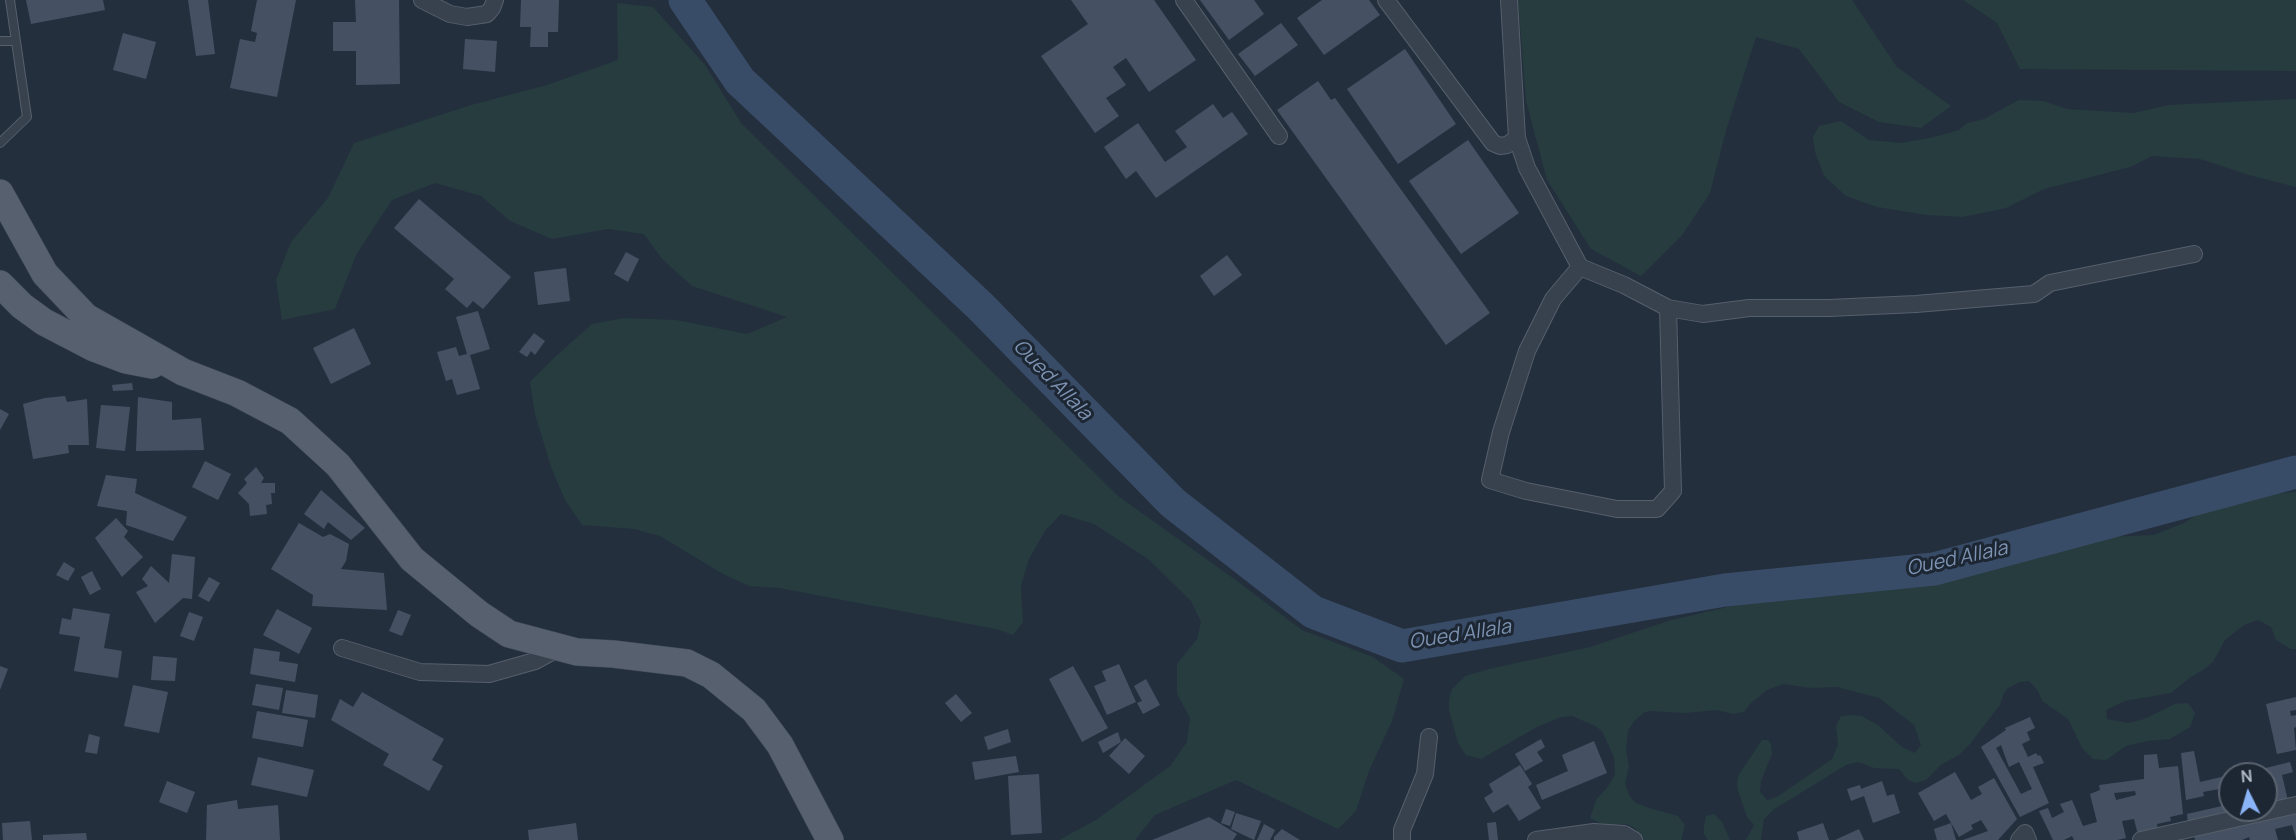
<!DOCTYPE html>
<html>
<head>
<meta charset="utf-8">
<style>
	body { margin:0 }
	#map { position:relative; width:2296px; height:840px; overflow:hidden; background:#242f3e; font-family:Manrope,sans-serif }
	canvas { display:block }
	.north { position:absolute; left:2218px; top:762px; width:60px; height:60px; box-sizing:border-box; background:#1d2633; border:2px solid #59626f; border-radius:50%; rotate:355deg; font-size:16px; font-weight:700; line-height:24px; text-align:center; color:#b4bcc9 }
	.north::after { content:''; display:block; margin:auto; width:21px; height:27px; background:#8ab4f8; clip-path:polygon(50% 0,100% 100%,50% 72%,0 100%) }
</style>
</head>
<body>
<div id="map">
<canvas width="2296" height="840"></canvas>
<div class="north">N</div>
</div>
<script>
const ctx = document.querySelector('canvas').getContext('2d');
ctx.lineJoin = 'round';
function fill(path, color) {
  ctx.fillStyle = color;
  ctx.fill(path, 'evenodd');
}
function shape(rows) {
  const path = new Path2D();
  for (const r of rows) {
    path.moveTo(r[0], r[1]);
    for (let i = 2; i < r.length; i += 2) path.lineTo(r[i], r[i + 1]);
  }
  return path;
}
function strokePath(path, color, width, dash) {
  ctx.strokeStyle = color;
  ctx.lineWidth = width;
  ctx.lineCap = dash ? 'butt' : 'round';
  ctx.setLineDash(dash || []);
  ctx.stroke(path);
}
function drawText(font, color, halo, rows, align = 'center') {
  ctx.font = font + ' Manrope,sans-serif';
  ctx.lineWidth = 6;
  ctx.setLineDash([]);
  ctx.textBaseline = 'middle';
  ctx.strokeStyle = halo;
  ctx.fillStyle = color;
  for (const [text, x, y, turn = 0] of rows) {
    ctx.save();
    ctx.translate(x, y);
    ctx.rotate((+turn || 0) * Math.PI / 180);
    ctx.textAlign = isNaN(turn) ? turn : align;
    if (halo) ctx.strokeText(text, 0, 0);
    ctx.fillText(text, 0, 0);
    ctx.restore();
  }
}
const green = shape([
	[1518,0,1852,0,1897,67,1951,106,1921,128,1879,122,1839,102,1799,49,1756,37,1727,127,1710,193,1683,234,1641,276,1591,249,1547,180,1526,101],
	[1963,0,2296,0,2296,71,2020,69,1997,23],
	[617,3,653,7,705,65,741,123,1118,496,1233,578,1302,630,1373,657,1404,679,1392,721,1369,771,1356,811,1338,829,1236,780,1155,815,1135,840,1059,840,1096,820,1170,766,1187,742,1190,718,1177,694,1177,664,1197,639,1201,622,1191,601,1148,559,1094,524,1061,514,1045,531,1029,559,1021,585,1023,622,1013,635,996,629,779,588,749,586,723,574,660,536,634,529,582,525,565,500,551,467,535,414,530,382,555,357,592,324,624,318,676,320,747,334,787,317,692,286,662,259,644,234,608,229,552,239,510,221,481,196,435,183,392,200,356,255,335,309,282,320,276,280,291,242,328,198,354,143,471,105,547,85,618,60],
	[2296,99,2296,187,2249,175,2200,159,2152,156,2130,167,2044,189,2006,208,1963,217,1927,215,1877,207,1846,196,1824,176,1815,152,1813,137,1819,126,1841,121,1869,140,1901,143,1930,138,1959,130,1967,123,1984,119,2019,100,2043,101,2067,109,2133,113,2168,105],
	[2296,492,2296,649,2291,649,2276,640,2271,627,2258,620,2244,625,2225,640,2213,662,2203,670,2191,677,2171,693,2125,701,2106,710,2107,719,2128,723,2144,719,2175,704,2188,703,2195,713,2190,727,2170,739,2148,741,2126,746,2106,760,2093,759,2082,748,2068,719,2042,701,2038,691,2029,681,2020,682,2008,688,2004,693,2000,705,1970,744,1959,755,1942,764,1926,780,1916,783,1908,780,1899,769,1874,768,1858,762,1846,765,1773,810,1764,819,1761,840,1746,840,1754,825,1747,817,1737,787,1738,776,1762,740,1768,740,1771,744,1772,754,1761,781,1760,792,1767,800,1777,797,1832,759,1838,745,1836,726,1841,716,1850,715,1861,716,1878,725,1902,747,1915,753,1921,745,1914,725,1879,698,1837,687,1811,688,1783,684,1767,690,1750,704,1744,712,1733,714,1717,710,1685,713,1651,711,1645,712,1634,721,1628,731,1626,750,1629,766,1625,784,1630,797,1636,803,1649,808,1678,816,1685,825,1681,840,1643,840,1636,829,1627,824,1604,825,1590,818,1597,798,1606,789,1615,775,1614,757,1602,731,1595,726,1572,716,1561,717,1537,727,1481,759,1466,755,1458,743,1449,710,1449,699,1452,689,1465,676,1489,669,1590,647,1668,621,1744,603,1814,592,1893,586,2012,561,2104,537,2154,535,2184,523,2219,500,2241,495],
	[1714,814,1722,822,1730,840,1708,840,1704,834,1704,825,1706,816]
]);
const river = shape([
	[685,0,740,81,980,306,1173,503,1313,612,1402,646,1725,590,1934,569,2296,472]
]);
const building = shape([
	[26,0,103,0,105,10,31,24],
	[188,0,208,0,215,54,196,56],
	[257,0,296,0,277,97,230,88,240,39,255,42,257,33,251,31],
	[355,0,399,0,400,84,356,85,356,51,333,51,333,22,356,22],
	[521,0,559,0,558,32,548,32,548,47,530,47,531,27,520,27],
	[1071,0,1154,0,1196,60,1149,92,1126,58,1113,67,1126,85,1106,98,1119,116,1095,133,1041,56,1088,24],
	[1200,0,1254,0,1264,14,1229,40],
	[1322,0,1369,0,1380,15,1324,55,1297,18],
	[1281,23,1298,45,1255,76,1238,54],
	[123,33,156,42,146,79,113,70],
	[465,39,497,41,495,72,463,69],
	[1405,49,1456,124,1398,164,1347,89],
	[1318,81,1331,100,1335,98,1490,313,1446,345,1277,110],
	[1213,104,1223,118,1232,112,1248,134,1156,198,1136,171,1126,179,1104,147,1138,123,1165,162,1187,147,1175,131],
	[1468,140,1519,213,1461,254,1409,181],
	[419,199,511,277,483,309,473,301,467,308,445,289,454,279,394,228],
	[626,252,639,259,628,282,614,274],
	[1227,255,1242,275,1214,296,1200,276],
	[566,268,570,301,538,305,534,272],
	[478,311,490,349,470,355,480,389,457,395,452,379,446,381,437,352,456,347,459,356,467,354,456,317],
	[354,328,371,364,331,384,313,348],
	[534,333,545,341,535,355,531,351,527,357,519,352],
	[132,383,133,390,113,391,112,385],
	[65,396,67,402,87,399,89,445,68,445,69,453,33,459,23,404,45,398],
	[138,397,172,402,172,420,201,418,204,450,136,451],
	[101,405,130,407,125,451,96,448],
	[0,409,9,414,0,430],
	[205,461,231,474,218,500,192,487],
	[256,467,264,478,261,483,275,483,275,493,271,493,272,504,266,505,267,514,250,516,249,504,238,493,247,483,244,479],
	[106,475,137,479,135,493,187,517,173,541,126,525,127,511,97,506],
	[321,490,365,528,351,540,328,522,324,529,304,514],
	[116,518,128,531,124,537,143,557,122,577,95,538],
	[299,523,323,537,330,534,349,544,346,561,341,569,384,573,387,610,312,606,313,595,271,569],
	[172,554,195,557,192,599,183,598,155,623,136,592,148,586,142,579,151,566,169,583],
	[64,562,75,569,68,581,56,575],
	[92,571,101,589,90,595,81,577],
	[209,577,220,583,209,602,198,596],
	[73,608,110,614,104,648,122,651,118,678,74,671,80,637,59,634,62,618,71,620],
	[277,609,312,628,299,654,263,635],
	[398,610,411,615,402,636,389,631],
	[189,612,203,617,194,641,180,636],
	[254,648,280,652,279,661,298,664,295,682,250,674],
	[153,656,177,658,175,681,151,680],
	[1119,664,1136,702,1107,715,1094,686,1106,681,1102,671],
	[0,666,8,669,0,690],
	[1073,666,1108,728,1082,742,1049,679],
	[1146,679,1160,705,1143,714,1137,703,1142,701,1134,686],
	[256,684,283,688,279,710,252,705],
	[133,685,168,692,159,733,124,726],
	[286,690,318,695,315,718,282,713],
	[362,692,444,739,432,760,443,766,429,791,383,765,389,754,331,720,340,699,353,707],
	[956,694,972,713,961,722,945,703],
	[2296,697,2296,710,2290,711,2291,716,2296,715,2296,727,2294,728,2296,750,2277,754,2266,704],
	[257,711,308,720,303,747,252,738],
	[2030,717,2035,728,2027,732,2030,740,2022,744,2028,757,2036,753,2038,756,2040,755,2044,763,2033,767,2049,803,2020,817,1981,747,2006,730,2005,728],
	[2001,745,2009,767,2019,762,2032,789,2021,794,1996,748],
	[1008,729,1011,742,988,750,984,737],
	[1118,732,1121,742,1103,753,1098,742],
	[89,734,100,737,97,754,85,752],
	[1125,738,1145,756,1129,774,1109,756],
	[1541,739,1545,747,1537,752,1543,761,1525,771,1515,754],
	[1594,741,1607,773,1542,800,1536,785,1568,771,1562,755],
	[2194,751,2200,782,2230,775,2230,810,2246,810,2188,824,2187,814,2222,806,2219,789,2203,792,2204,796,2186,800,2181,753],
	[2157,754,2159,768,2178,766,2183,814,2170,817,2171,821,2157,824,2158,831,2138,835,2134,819,2122,821,2126,838,2117,840,2074,840,2072,836,2064,840,2053,840,2039,811,2048,808,2052,818,2064,812,2060,804,2072,800,2083,826,2097,822,2090,794,2100,790,2099,785,2144,779,2144,755],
	[2135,791,2136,795,2116,800,2114,793],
	[1016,756,1019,772,975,780,972,762],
	[258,757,314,770,307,797,251,785],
	[2290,762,2293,772,2282,775,2288,801,2268,806,2266,774,2241,774],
	[1520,765,1532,784,1528,787,1541,808,1519,821,1508,804,1493,813,1484,798,1493,792,1489,784],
	[1955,772,1971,800,1982,794,1978,787,1994,778,2017,819,1998,840,1963,840,1988,831,1981,820,1971,825,1973,829,1959,837,1946,814,1934,821,1918,793],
	[1039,774,1042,833,1011,835,1008,776],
	[167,781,195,792,187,813,159,802],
	[1882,781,1887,796,1894,794,1900,813,1873,823,1864,796,1851,801,1847,789,1860,785,1861,789],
	[237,800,238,809,278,805,280,840,206,840,207,805],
	[1226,809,1235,812,1230,826,1221,823],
	[2296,811,2296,838,2292,825,2275,829,2278,840,2250,840,2249,837,2242,840,2195,840,2194,835],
	[1236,813,1261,821,1254,840,1231,829],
	[1209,817,1237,834,1233,840,1152,840],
	[30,821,32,840,3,840,2,823],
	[1496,822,1498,840,1489,840,1487,823],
	[576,823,578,840,529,840,528,830],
	[1823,823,1829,840,1799,840,1797,832],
	[1951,823,1956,840,1937,840,1934,829],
	[1264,824,1275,830,1270,840,1257,840],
	[1282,829,1300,840,1274,840,1274,837],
	[1859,829,1864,840,1835,840],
	[86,833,87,840,43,840,43,835]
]);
const service = shape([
	[0,41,16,41],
	[0,143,27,117,10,0]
]);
const minor = shape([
	[422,0,450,14,467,17,487,14,492,8,495,0],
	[1184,0,1279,136],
	[1386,0,1493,143,1500,146,1507,145,1517,138],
	[1509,0,1517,138,1527,168,1580,267,1624,285,1668,308,1703,314,1749,308,1829,308,1916,304,2034,294,2050,283,2194,254],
	[1580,267,1553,299,1527,351,1501,432,1490,480,1526,491,1617,509,1657,509,1673,491,1668,308],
	[342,648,420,672,489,674,535,661,559,648],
	[1402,840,1402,830,1425,774,1429,737],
	[1536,840,1594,832,1624,834,1634,840],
	[2019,840,2025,833,2028,840],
	[2141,840,2296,805]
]);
const primary = shape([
	[0,193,45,274,86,317,183,372,237,393,290,421,338,465,412,559,479,614,509,634,577,652,613,654,687,663,711,675,754,710,780,745,830,840],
	[0,284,22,306,44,322,94,348,126,360,152,365]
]);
const waterNames = [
	["Oued Allala",1052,380,46],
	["Oued Allala",1957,559,-12],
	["Oued Allala",1460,635,-9]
];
fill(green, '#263c3f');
strokePath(river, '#394c67', 33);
fill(building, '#455162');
strokePath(service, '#565f6c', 10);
strokePath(minor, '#565f6c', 18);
strokePath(primary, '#414a57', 28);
strokePath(service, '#38414e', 8);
strokePath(minor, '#38414e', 16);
strokePath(primary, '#56606e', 27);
drawText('italic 20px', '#7c92b1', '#1d2633', waterNames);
</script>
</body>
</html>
